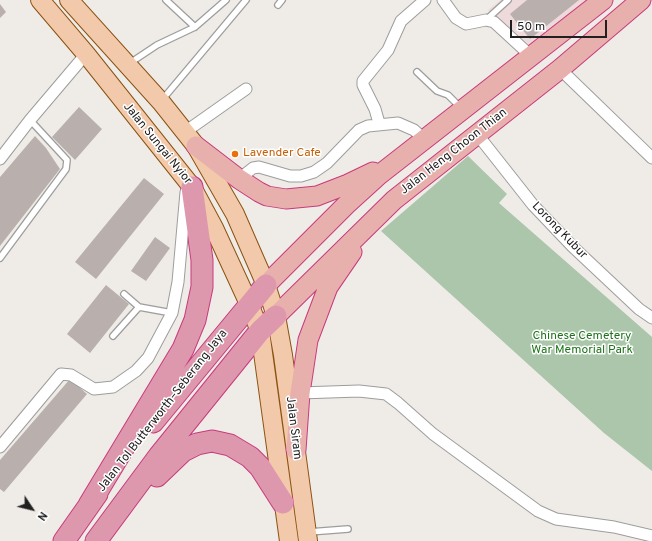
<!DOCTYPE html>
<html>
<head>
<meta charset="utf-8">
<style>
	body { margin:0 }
	#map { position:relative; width:652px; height:541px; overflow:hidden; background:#efece7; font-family:Overpass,sans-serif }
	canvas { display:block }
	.north { position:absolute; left:12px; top:489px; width:40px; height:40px; -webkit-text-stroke:3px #fff; paint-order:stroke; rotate:125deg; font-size:11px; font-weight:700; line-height:16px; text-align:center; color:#202020 }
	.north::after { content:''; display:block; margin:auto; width:14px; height:18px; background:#202020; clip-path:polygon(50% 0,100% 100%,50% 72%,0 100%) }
	.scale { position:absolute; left:510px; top:20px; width:97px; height:18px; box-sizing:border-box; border:2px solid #202020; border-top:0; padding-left:5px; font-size:12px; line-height:14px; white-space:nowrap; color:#202020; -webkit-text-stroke:3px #fff; paint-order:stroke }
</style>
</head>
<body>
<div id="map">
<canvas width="652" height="541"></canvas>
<div class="north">N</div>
<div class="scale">50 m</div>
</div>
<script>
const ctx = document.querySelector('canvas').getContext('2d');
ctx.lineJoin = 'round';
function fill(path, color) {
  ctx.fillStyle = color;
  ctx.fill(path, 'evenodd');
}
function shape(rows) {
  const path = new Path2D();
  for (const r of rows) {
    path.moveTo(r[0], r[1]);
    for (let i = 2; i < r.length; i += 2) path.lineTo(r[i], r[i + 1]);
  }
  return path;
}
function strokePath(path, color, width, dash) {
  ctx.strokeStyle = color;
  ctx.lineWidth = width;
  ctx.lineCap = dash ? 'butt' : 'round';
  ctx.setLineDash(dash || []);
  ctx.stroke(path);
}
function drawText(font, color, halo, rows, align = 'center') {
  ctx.font = font + ' Overpass,sans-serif';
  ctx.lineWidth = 3;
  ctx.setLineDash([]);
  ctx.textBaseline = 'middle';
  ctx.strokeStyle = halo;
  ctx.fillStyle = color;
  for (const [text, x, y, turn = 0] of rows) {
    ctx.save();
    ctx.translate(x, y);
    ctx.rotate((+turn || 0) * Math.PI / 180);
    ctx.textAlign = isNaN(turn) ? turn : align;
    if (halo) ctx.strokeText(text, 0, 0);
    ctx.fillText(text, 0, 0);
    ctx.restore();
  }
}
const commercial = shape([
	[501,0,588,0,531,46,488,10]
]);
const cemetery = shape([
	[468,156,507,194,499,203,652,337,652,471,604,433,381,231]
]);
const building = shape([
	[527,0,579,0,530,39,510,14],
	[0,4,6,12,0,18],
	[79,107,102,129,75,160,52,137],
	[35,136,46,148,60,169,0,246,0,177],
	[144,178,164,194,96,279,75,262],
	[155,237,170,248,146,281,131,271],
	[106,285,129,304,90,353,67,334],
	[70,379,87,394,4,492,0,489,0,460]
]);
const service = shape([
	[166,0,195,27],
	[278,5,282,0],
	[486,20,508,0],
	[130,63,157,45,195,27,226,0],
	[417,72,437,91,448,95,461,108],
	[162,100,246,0],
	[0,258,66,169,67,160,30,120],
	[124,294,139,307,172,313],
	[113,336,139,307],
	[309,532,348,529]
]);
const minor = shape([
	[443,0,456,18,466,24,486,20,494,22,531,56],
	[560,69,652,158],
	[379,123,375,109,363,85,363,81,388,50,401,21,425,0],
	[185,132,246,89],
	[477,134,533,205,572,246,639,309,652,318],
	[0,159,30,120,86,54],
	[239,179,253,168,259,167,290,176,301,176,314,172,327,163,359,130,368,126,398,123,414,130,424,139],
	[300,393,359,391,386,394,398,403,433,434,538,511,556,519,614,527,652,536],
	[0,447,61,374,71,375,94,389,113,387,136,371,148,358,172,313,178,282,186,192]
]);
const primary = shape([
	[40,0,86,54,192,187,214,228,249,304,260,331,289,541],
	[69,0,161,102,196,146,235,214,266,285,276,316,283,355,308,541]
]);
const trunk = shape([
	[196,146,239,179,259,192,267,196,286,199,317,196,348,184,373,172],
	[266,285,346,205,379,175,603,0],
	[276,316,394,200,560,69,641,0],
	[296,450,300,393,308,340,328,287,352,252]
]);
const motorway = shape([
	[153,422,266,285],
	[157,476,183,451,197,444,212,441,230,445,250,457,260,467,283,503],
	[89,505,183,349,195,320,202,287,202,260,192,187],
	[64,541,97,494],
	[96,541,159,456,260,331,276,316]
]);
const markers = [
	[235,154,4,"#e8710a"]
];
const streetNames = [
	["Jalan Sungai Nyior",157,144,51],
	["Jalan Heng Choon Thian",454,152,-38],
	["Lorong Kubur",559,231,46],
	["Jalan Tol Butterworth–Seberang Jaya",163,411,-52],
	["Jalan Siram",293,428,83]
];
const foodNames = [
	["Lavender Cafe",243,154]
];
const parkNames = [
	["Chinese Cemetery",582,337],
	["War Memorial Park",582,351]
];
fill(commercial, '#eed9db');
fill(cemetery, '#abc6ab');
fill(building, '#b9b0ad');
strokePath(service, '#9d9d9d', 8);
strokePath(minor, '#9d9d9d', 13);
strokePath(primary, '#8b5211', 20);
strokePath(trunk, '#c83a7e', 21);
strokePath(motorway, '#c83a7e', 23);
strokePath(service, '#fff', 5.5);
strokePath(minor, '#fff', 11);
strokePath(primary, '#f2c9aa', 18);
strokePath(trunk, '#e8b0ac', 19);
strokePath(motorway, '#de98ae', 21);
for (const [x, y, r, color] of markers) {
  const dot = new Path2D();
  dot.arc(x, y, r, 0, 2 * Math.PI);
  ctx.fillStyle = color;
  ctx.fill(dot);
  strokePath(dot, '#fff', 1.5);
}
drawText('12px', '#202020', '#fff', streetNames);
drawText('12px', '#c56008', '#fff', foodNames, 'left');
drawText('12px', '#1d7418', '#fff', parkNames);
</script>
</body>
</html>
